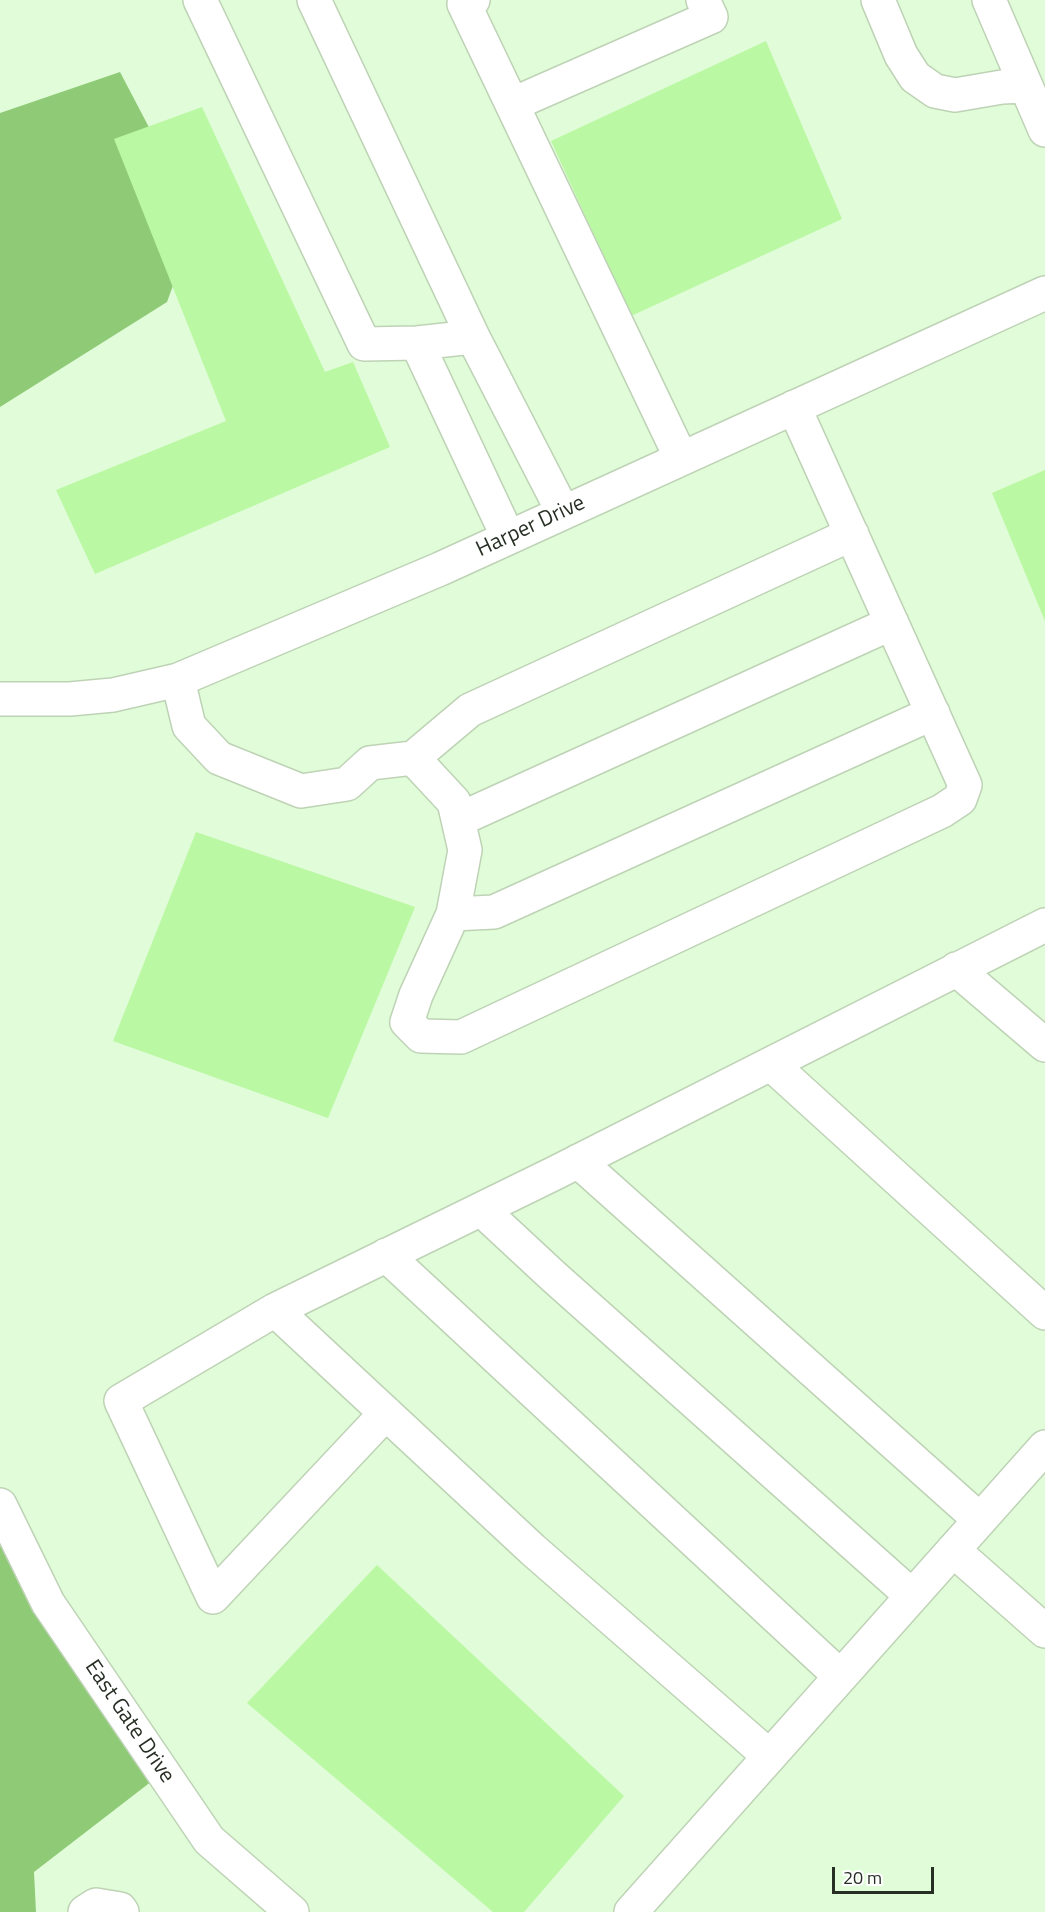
<!DOCTYPE html>
<html>
<head>
<meta charset="utf-8">
<style>
	body { margin:0 }
	#map { position:relative; width:1045px; height:1912px; overflow:hidden; background:#f1feed; font-family:"Titillium Web",sans-serif }
	canvas { display:block }
	.scale { position:absolute; left:832px; top:1867px; width:102px; height:27px; box-sizing:border-box; border:3px solid #272f24; border-top:0; padding-left:8px; font-size:18px; line-height:21px; white-space:nowrap; color:#272f24; -webkit-text-stroke:4px #fff; paint-order:stroke }
</style>
</head>
<body>
<div id="map">
<canvas width="1045" height="1912"></canvas>
<div class="scale">20 m</div>
</div>
<script>
const ctx = document.querySelector('canvas').getContext('2d');
ctx.lineJoin = 'round';
function fill(path, color) {
  ctx.fillStyle = color;
  ctx.fill(path, 'evenodd');
}
function shape(rows) {
  const path = new Path2D();
  for (const r of rows) {
    path.moveTo(r[0], r[1]);
    for (let i = 2; i < r.length; i += 2) path.lineTo(r[i], r[i + 1]);
  }
  return path;
}
function strokePath(path, color, width, dash) {
  ctx.strokeStyle = color;
  ctx.lineWidth = width;
  ctx.lineCap = dash ? 'butt' : 'round';
  ctx.setLineDash(dash || []);
  ctx.stroke(path);
}
function drawText(font, color, halo, rows, align = 'center') {
  ctx.font = font + ' "Titillium Web",sans-serif';
  ctx.lineWidth = 6;
  ctx.setLineDash([]);
  ctx.textBaseline = 'middle';
  ctx.strokeStyle = halo;
  ctx.fillStyle = color;
  for (const [text, x, y, turn = 0] of rows) {
    ctx.save();
    ctx.translate(x, y);
    ctx.rotate((+turn || 0) * Math.PI / 180);
    ctx.textAlign = isNaN(turn) ? turn : align;
    if (halo) ctx.strokeText(text, 0, 0);
    ctx.fillText(text, 0, 0);
    ctx.restore();
  }
}
const built = shape([
	[0,0,1045,0,1045,1912,0,1912]
]);
const forest = shape([
	[120,72,197,219,167,302,0,407,0,113],
	[0,1541,152,1781,34,1872,36,1912,0,1912]
]);
const building = shape([
	[766,41,842,219,631,316,551,141],
	[202,107,325,372,353,362,390,447,95,574,56,490,226,421,114,139],
	[1045,470,1045,621,992,493],
	[196,832,415,907,328,1118,113,1041],
	[377,1565,624,1796,524,1912,493,1912,247,1703]
]);
const minor = shape([
	[200,0,364,344,417,343,473,337],
	[314,0,473,337,563,512],
	[473,0,464,4,681,458],
	[878,0,901,55,915,77,935,91,955,95,1002,87,1026,86],
	[989,0,1045,130],
	[513,104,711,17,703,0],
	[417,343,508,537],
	[178,680,189,726,219,758,301,791,347,784,370,763,413,758,454,802,465,850,453,914,416,995,407,1022,421,1036,461,1037,942,811,960,799,965,785,794,407],
	[0,699,70,699,113,695,178,680,440,569,1045,293],
	[413,758,470,710,852,534],
	[458,820,892,623],
	[453,914,494,912,933,713],
	[956,969,1045,1045],
	[771,1064,1045,1313],
	[578,1161,980,1520],
	[482,1210,553,1276,912,1596],
	[386,1255,840,1676],
	[275,1310,121,1401,213,1597,386,1413],
	[0,1505,48,1603,209,1840,292,1912],
	[953,1550,1045,1631],
	[769,1756,533,1550,275,1310,555,1173,1045,925],
	[85,1912,96,1905,120,1909,122,1912],
	[631,1912,1045,1447]
]);
const streetNames = [
	["Harper Drive",531,527,-25],
	["East Gate Drive",129,1722,56]
];
fill(built, '#e1fcd8');
fill(forest, '#8fcb77');
fill(building, '#baf8a3');
strokePath(minor, '#bed3b6', 36);
strokePath(minor, '#fff', 33);
drawText('22px', '#272f24', '#fff', streetNames);
</script>
</body>
</html>
